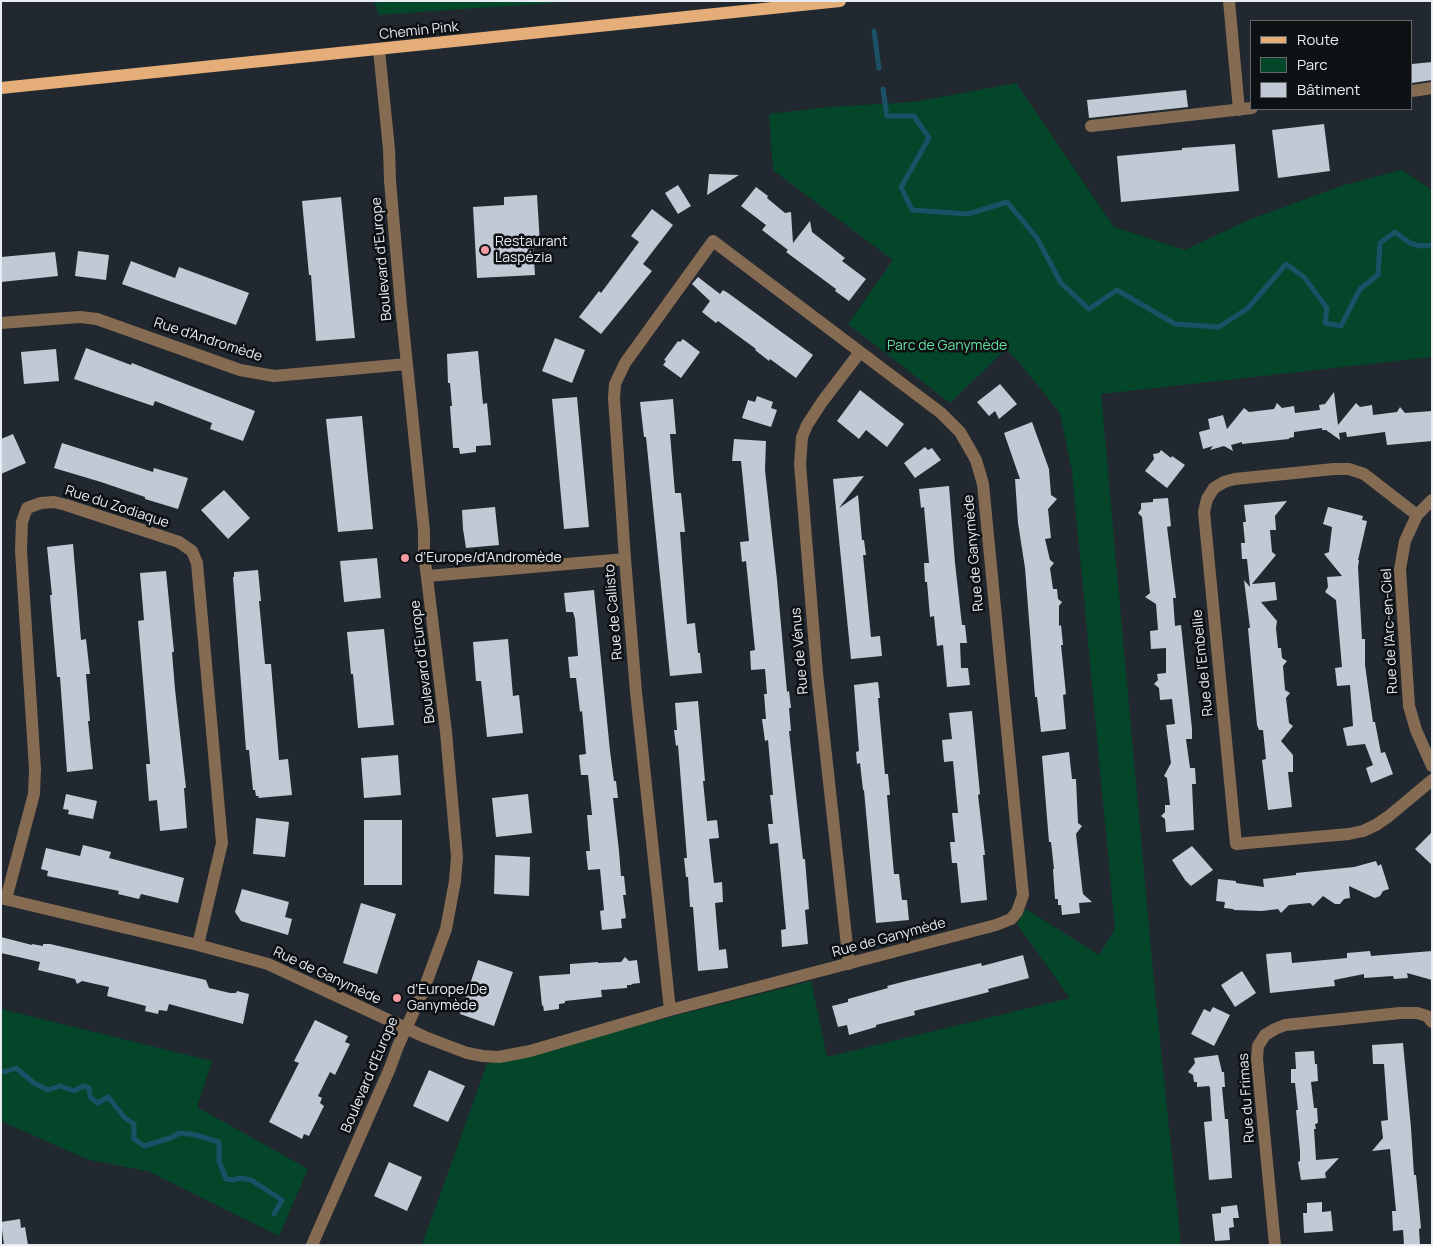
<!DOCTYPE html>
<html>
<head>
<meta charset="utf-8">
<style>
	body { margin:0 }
	#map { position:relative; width:1433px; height:1246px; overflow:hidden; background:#212830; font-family:Manrope,sans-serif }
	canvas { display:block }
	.frame { position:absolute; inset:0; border:2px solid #e8ecf2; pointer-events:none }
	.legend { position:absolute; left:1250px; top:20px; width:162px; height:90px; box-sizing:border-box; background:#0e1114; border:1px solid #65696d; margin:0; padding:6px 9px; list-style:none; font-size:15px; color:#e8ecf2 }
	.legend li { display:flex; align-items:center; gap:10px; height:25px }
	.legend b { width:25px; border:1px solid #65696d }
</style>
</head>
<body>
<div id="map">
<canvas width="1433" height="1246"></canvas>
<div class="frame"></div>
<ul class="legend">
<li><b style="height:6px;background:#e5ae79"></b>Route</li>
<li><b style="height:14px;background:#04462a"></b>Parc</li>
<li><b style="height:14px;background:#c0c9d4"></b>Bâtiment</li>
</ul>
</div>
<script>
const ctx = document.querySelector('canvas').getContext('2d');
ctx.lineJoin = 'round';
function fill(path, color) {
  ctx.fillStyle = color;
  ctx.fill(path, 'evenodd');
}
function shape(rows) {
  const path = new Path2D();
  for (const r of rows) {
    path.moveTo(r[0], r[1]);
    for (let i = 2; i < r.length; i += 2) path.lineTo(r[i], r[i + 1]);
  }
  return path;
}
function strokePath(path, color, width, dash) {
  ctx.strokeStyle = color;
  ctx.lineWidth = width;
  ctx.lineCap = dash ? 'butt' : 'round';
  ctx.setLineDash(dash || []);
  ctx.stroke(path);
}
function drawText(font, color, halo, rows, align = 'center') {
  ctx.font = font + ' Manrope,sans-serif';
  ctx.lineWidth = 5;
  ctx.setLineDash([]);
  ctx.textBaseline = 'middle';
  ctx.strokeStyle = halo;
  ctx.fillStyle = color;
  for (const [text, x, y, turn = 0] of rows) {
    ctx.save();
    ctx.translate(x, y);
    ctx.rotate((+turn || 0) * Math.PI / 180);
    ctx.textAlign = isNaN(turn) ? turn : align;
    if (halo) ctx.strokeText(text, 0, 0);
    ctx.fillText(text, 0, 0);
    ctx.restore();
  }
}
const green = shape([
	[374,1,580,1,379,15],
	[1016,83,1114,227,1185,250,1246,221,1344,185,1402,170,1432,190,1432,357,1101,394,1153,972,1181,1245,422,1245,487,1064,811,981,827,1057,1070,998,1017,924,1026,909,1099,955,1115,929,1072,471,1060,413,1018,361,1006,349,950,403,848,324,893,260,773,170,769,114,829,107,914,102],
	[1,1009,212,1061,197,1107,308,1169,279,1236,148,1171,89,1160,1,1121]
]);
const stream = shape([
	[874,31,879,68],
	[883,89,887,116,914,116,929,138,901,187,912,210,968,214,1007,202,1037,238,1061,283,1089,309,1117,290,1175,324,1219,327,1248,308,1286,264,1304,277,1327,308,1325,323,1341,326,1360,289,1378,275,1380,243,1395,232,1410,243,1420,246,1432,245],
	[1,1070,4,1072,16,1068,34,1083,48,1090,60,1086,74,1091,83,1086,89,1088,90,1097,98,1103,108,1097,125,1118,134,1124,134,1139,144,1146,170,1138,180,1133,196,1135,219,1142,219,1161,226,1179,233,1180,241,1178,251,1180,282,1200,274,1214]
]);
const building = shape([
	[1432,62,1432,80,1412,83,1412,64],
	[1186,90,1188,107,1089,118,1087,100],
	[1324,124,1330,171,1278,178,1272,130],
	[1235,144,1239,191,1121,202,1117,156,1182,150,1182,148],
	[709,174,739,175,707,195],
	[678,185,691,206,678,214,665,193],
	[756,187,768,196,767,198,785,213,791,212,793,243,810,221,812,232,845,258,842,261,866,279,849,301,835,291,836,289,786,252,788,250,762,230,766,225,741,206],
	[537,195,540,244,533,244,535,275,477,278,473,207,504,205,504,197],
	[341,197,355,338,316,341,311,275,309,275,302,201],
	[652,209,673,225,643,264,652,271,601,334,579,317,599,291,601,293,639,242,631,236],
	[78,251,109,255,106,280,75,276],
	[55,252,58,276,1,282,1,257],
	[131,261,175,278,179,267,249,293,236,325,122,284],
	[698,277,720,294,723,290,728,293,813,355,796,378,770,359,769,361,755,350,756,349,718,321,716,323,702,312,710,301,692,284],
	[555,338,585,350,572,383,542,371],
	[683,339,700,352,681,378,663,365,666,361,664,360,678,341,680,342],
	[86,348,131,365,132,363,255,411,243,441,210,429,212,423,155,401,153,406,74,379],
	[56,349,59,381,24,384,21,352],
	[478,351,483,404,487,403,491,445,476,446,476,452,460,454,459,448,453,448,450,406,452,406,450,383,448,383,447,354],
	[1000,384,1017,404,999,419,995,411,989,416,977,402],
	[860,390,904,424,887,447,866,430,859,439,837,421],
	[1334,392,1338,425,1356,403,1360,407,1372,405,1373,415,1397,412,1400,407,1405,413,1432,411,1432,441,1387,445,1385,432,1347,437,1346,432,1339,433,1340,440,1326,430,1322,430,1322,428,1294,432,1294,437,1289,438,1289,439,1242,444,1242,442,1231,445,1233,451,1224,446,1210,450,1213,446,1203,449,1199,432,1210,429,1208,419,1223,415,1227,429,1244,408,1249,412,1274,409,1277,403,1282,408,1294,406,1295,413,1320,410,1319,405,1325,404],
	[757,396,773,402,771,408,777,410,771,427,742,418,748,400,755,402],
	[577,397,589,527,564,529,552,399],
	[673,399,676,434,670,434,675,493,681,493,685,532,680,532,687,624,695,623,698,653,700,653,702,673,670,676,646,437,644,437,640,402],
	[362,416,373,529,338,532,326,419],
	[1032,422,1049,469,1051,495,1057,499,1048,509,1051,538,1045,539,1050,560,1054,563,1050,568,1053,589,1057,589,1058,599,1062,602,1059,606,1059,626,1061,625,1063,645,1061,645,1066,694,1063,695,1066,729,1041,732,1037,697,1035,697,1025,568,1018,523,1015,479,1020,479,1004,433],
	[13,434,26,463,1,474,1,439],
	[734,439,766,441,765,470,777,580,787,692,789,691,791,708,789,708,791,731,789,731,792,758,803,859,805,859,809,909,805,910,808,944,782,947,781,930,786,929,778,843,770,844,768,824,773,824,770,795,773,795,768,740,765,741,762,719,766,719,764,694,767,694,765,669,751,670,750,651,755,650,746,561,742,562,740,542,749,541,741,461,732,461],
	[62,443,153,472,154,468,188,478,178,509,145,499,145,497,101,482,54,468],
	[925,447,928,450,932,448,941,460,915,478,904,463],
	[1161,450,1171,458,1172,456,1185,465,1167,488,1145,471,1154,459,1153,454,1159,453],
	[864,476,839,508,858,495,862,540,864,540,866,555,863,555,871,637,880,636,882,656,851,659,833,479],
	[949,486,955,563,962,625,965,625,967,643,960,643,961,668,968,668,970,685,947,687,943,645,937,646,934,616,930,617,927,582,925,582,924,563,929,563,924,507,921,508,919,489],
	[224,490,250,518,228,539,201,510],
	[1168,498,1171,526,1167,527,1176,598,1173,598,1175,626,1181,625,1192,729,1192,739,1186,739,1190,768,1195,768,1196,784,1192,784,1194,830,1166,832,1165,819,1161,816,1165,812,1165,805,1170,805,1167,778,1164,776,1171,763,1166,725,1175,724,1172,699,1160,700,1159,688,1154,684,1158,680,1157,674,1166,673,1166,648,1151,649,1150,631,1158,630,1156,604,1145,597,1150,593,1142,517,1138,513,1141,509,1141,503,1153,502,1153,499],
	[1287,501,1275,516,1276,530,1270,530,1272,552,1276,555,1252,584,1275,582,1277,600,1261,602,1277,621,1276,628,1278,648,1281,648,1282,658,1287,661,1283,666,1285,690,1290,693,1286,698,1289,723,1293,726,1281,741,1293,755,1293,772,1288,772,1292,807,1268,810,1262,760,1266,759,1263,730,1259,730,1257,725,1248,628,1250,628,1244,580,1250,587,1247,559,1242,559,1241,543,1245,543,1243,522,1246,522,1244,505],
	[495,507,499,545,466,548,463,529,462,510],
	[1328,507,1363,516,1362,520,1367,521,1358,560,1359,560,1358,567,1362,639,1365,639,1365,665,1373,722,1375,722,1381,753,1385,752,1393,774,1371,783,1366,768,1373,765,1365,744,1347,746,1343,728,1353,726,1350,685,1337,686,1335,668,1342,667,1336,600,1325,592,1328,587,1327,577,1342,576,1324,554,1329,552,1332,527,1323,524],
	[73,544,81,640,86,639,90,674,86,674,90,721,88,721,93,769,67,772,60,677,57,677,54,642,50,595,52,595,47,547],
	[377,558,381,598,344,602,340,561],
	[258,570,261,601,259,601,265,664,271,664,279,760,288,759,292,795,258,798,259,796,256,796,255,790,253,790,249,750,246,750,233,577,234,577,234,572],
	[166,571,174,652,172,652,175,689,186,788,184,788,187,828,160,831,157,800,149,801,146,764,150,764,138,621,144,620,140,573],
	[594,590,610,751,614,781,616,781,618,798,613,798,619,851,621,876,624,876,626,895,623,895,626,918,621,919,622,928,602,930,600,911,604,910,600,869,588,870,586,851,590,851,587,815,592,815,588,775,581,775,579,755,586,754,582,711,580,712,576,678,570,678,568,657,578,656,575,619,573,612,566,612,564,593],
	[384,629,394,725,358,728,353,674,351,674,347,632],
	[508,639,513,696,519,695,523,733,487,737,481,681,476,681,473,642],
	[878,682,880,698,878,698,885,774,888,774,890,795,887,795,894,874,899,874,902,900,907,900,909,920,876,923,864,790,863,790,860,763,857,764,856,752,859,751,854,685],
	[698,701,705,781,703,781,707,821,717,820,719,838,709,839,714,883,722,882,723,902,715,903,719,950,726,949,728,968,698,971,693,907,690,907,688,877,686,877,684,858,687,858,678,745,676,746,674,730,677,730,675,703],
	[972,711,980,794,978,795,985,855,983,855,987,900,961,903,957,863,952,863,950,842,955,842,952,813,958,813,953,761,944,762,942,740,952,739,949,713],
	[1069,752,1072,779,1076,779,1078,823,1082,826,1076,834,1082,887,1083,894,1092,902,1079,903,1080,913,1062,915,1061,905,1058,905,1058,899,1055,899,1053,869,1054,869,1051,842,1049,842,1042,756],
	[398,755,401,795,364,798,361,758],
	[66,794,97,801,93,819,68,814,69,810,63,809],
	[528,794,532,833,496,837,492,798],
	[256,818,289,822,285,857,253,854],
	[364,820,402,820,402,885,364,885],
	[1432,832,1432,865,1415,849],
	[83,845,111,852,109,858,184,878,178,903,141,894,139,899,118,894,119,891,47,876,48,871,41,869,46,848,80,856],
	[1192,846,1213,870,1191,886,1185,880,1172,860],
	[495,855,530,857,529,896,494,894],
	[1376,861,1378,866,1381,864,1389,889,1383,891,1380,896,1375,898,1349,886,1350,898,1344,899,1340,904,1335,904,1323,896,1313,906,1310,903,1289,905,1281,913,1278,909,1262,911,1234,910,1233,909,1224,908,1225,902,1216,901,1218,879,1236,881,1236,883,1264,887,1263,879,1296,875,1296,873,1354,867],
	[242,889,289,902,285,917,292,919,288,935,241,921,235,912],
	[361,903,396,914,377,974,343,963],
	[1,937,32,945,32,944,43,946,43,944,50,944,107,957,206,980,209,988,230,993,236,993,237,991,249,994,243,1024,169,1004,167,1011,159,1010,158,1014,145,1011,146,1006,107,996,109,987,82,981,77,984,75,979,38,970,40,962,1,953],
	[1370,951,1371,956,1432,951,1432,980,1407,973,1408,978,1394,979,1393,976,1364,978,1364,974,1334,980,1335,986,1270,993,1266,954,1291,952,1292,963,1347,958,1347,953],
	[1023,955,1029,978,988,989,989,992,914,1011,915,1015,876,1025,876,1027,849,1035,847,1025,838,1027,832,1006,848,1002,848,999,888,988,887,986,906,981,981,963,982,966],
	[625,957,629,961,637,960,640,983,631,984,632,985,627,985,627,988,601,990,602,997,565,1001,565,1003,559,1004,559,1009,544,1011,543,1005,542,1006,539,976,570,974,570,964,598,962,598,963,621,962],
	[478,960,513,972,494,1026,460,1014],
	[1242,971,1256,993,1235,1007,1221,985],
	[1213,1007,1230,1015,1214,1046,1191,1034,1204,1009,1210,1012],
	[315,1020,348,1036,345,1042,350,1044,335,1075,330,1072,318,1096,322,1098,320,1103,324,1106,309,1136,304,1134,302,1139,269,1122,299,1063,294,1061],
	[1403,1043,1411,1128,1414,1175,1416,1175,1421,1228,1419,1229,1420,1245,1404,1245,1403,1230,1393,1231,1392,1211,1396,1211,1390,1149,1372,1151,1383,1138,1381,1121,1388,1120,1384,1064,1373,1064,1372,1045],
	[1314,1051,1315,1064,1317,1064,1318,1081,1311,1082,1314,1108,1317,1108,1318,1123,1315,1124,1316,1129,1314,1129,1316,1160,1339,1158,1325,1173,1326,1178,1301,1180,1298,1162,1300,1161,1300,1151,1296,1110,1298,1110,1295,1083,1291,1083,1291,1069,1296,1069,1295,1052],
	[1218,1055,1222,1072,1224,1072,1225,1087,1222,1087,1225,1119,1228,1119,1232,1178,1209,1180,1204,1122,1212,1121,1210,1088,1209,1086,1197,1087,1197,1082,1194,1082,1193,1075,1188,1072,1195,1063,1194,1058],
	[429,1070,465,1086,448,1122,413,1106],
	[389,1162,422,1177,407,1211,374,1196],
	[1322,1202,1322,1212,1331,1211,1333,1231,1304,1233,1303,1213,1307,1213,1307,1203],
	[1237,1205,1239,1218,1233,1218,1234,1227,1229,1228,1230,1240,1215,1241,1212,1214,1221,1213,1221,1207],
	[20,1219,21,1228,25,1227,28,1245,4,1245,1,1222]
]);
const minor = shape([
	[1229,1,1239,110],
	[1412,91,1432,88],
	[1091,126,1252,108],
	[1,323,66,318,80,317,97,319,240,370,274,376,407,364],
	[1432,500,1417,515,1405,541,1400,569,1409,706,1416,730,1432,766],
	[1417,515,1364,474,1349,469,1334,469,1235,479,1224,482,1214,488,1207,499,1204,512,1236,844,1349,834,1363,831,1376,825,1389,816,1432,780],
	[428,576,625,559],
	[1,898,198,945,268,964,425,1037,467,1053,483,1056,499,1057,530,1051,670,1010,996,925,1011,919,1017,912,1023,895,983,484,976,460,960,432,941,413,713,241,625,363,615,384,614,398,625,559,636,692,670,1010],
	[6,899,34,794,35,769,21,551,22,522,27,508,41,503,54,502,66,505,179,542,192,551,197,563,222,843,198,945],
	[849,964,817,673,800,464,802,437,807,425,822,402,860,352],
	[312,1245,390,1068,398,1046,424,989,446,929,455,881,457,857,446,732,424,553,424,531,401,306,390,181,389,149,379,50],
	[1275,1245,1257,1059,1258,1046,1265,1035,1275,1029,1285,1025,1400,1013,1417,1013,1427,1016,1432,1022]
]);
const major = shape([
	[1,88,840,1]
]);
const markers = [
	[485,250,5,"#f49aa3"],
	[405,558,5,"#f49aa3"],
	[397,998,5,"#f49aa3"]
];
const streetNames = [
	["Chemin Pink",419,31,-6],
	["Boulevard d'Europe",382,259,-95],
	["Rue d'Andromède",208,340,18],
	["Rue du Zodiaque",117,507,18],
	["Rue de Ganymède",974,553,-95],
	["Rue de Callisto",614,612,-95],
	["Rue de l'Arc-en-Ciel",1390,631,-93],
	["Rue de Vénus",800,651,-95],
	["Boulevard d'Europe",423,662,-97],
	["Rue de l'Embellie",1203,663,-96],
	["Rue de Ganymède",889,938,-15],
	["Rue de Ganymède",327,976,25],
	["Boulevard d'Europe",370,1075,-67],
	["Rue du Frimas",1247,1098,-94]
];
const poiNames = [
	["Restaurant",495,242],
	["Laspézia",495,258],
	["d'Europe/d'Andromède",415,558],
	["d'Europe/De",407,990],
	["Ganymède",407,1006]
];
const parkNames = [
	["Parc de Ganymède",947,346]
];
fill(green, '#04462a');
strokePath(stream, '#1b5167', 5);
fill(building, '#c0c9d4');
strokePath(minor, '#856b52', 12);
strokePath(major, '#e5ae79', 12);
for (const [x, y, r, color] of markers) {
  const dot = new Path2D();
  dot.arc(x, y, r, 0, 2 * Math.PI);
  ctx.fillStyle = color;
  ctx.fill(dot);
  strokePath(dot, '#0e1114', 2);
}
drawText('14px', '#e8ecf2', '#0e1114', streetNames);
drawText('14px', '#e8ecf2', '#0e1114', poiNames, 'left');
drawText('14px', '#64dc9e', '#0e1114', parkNames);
</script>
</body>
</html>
